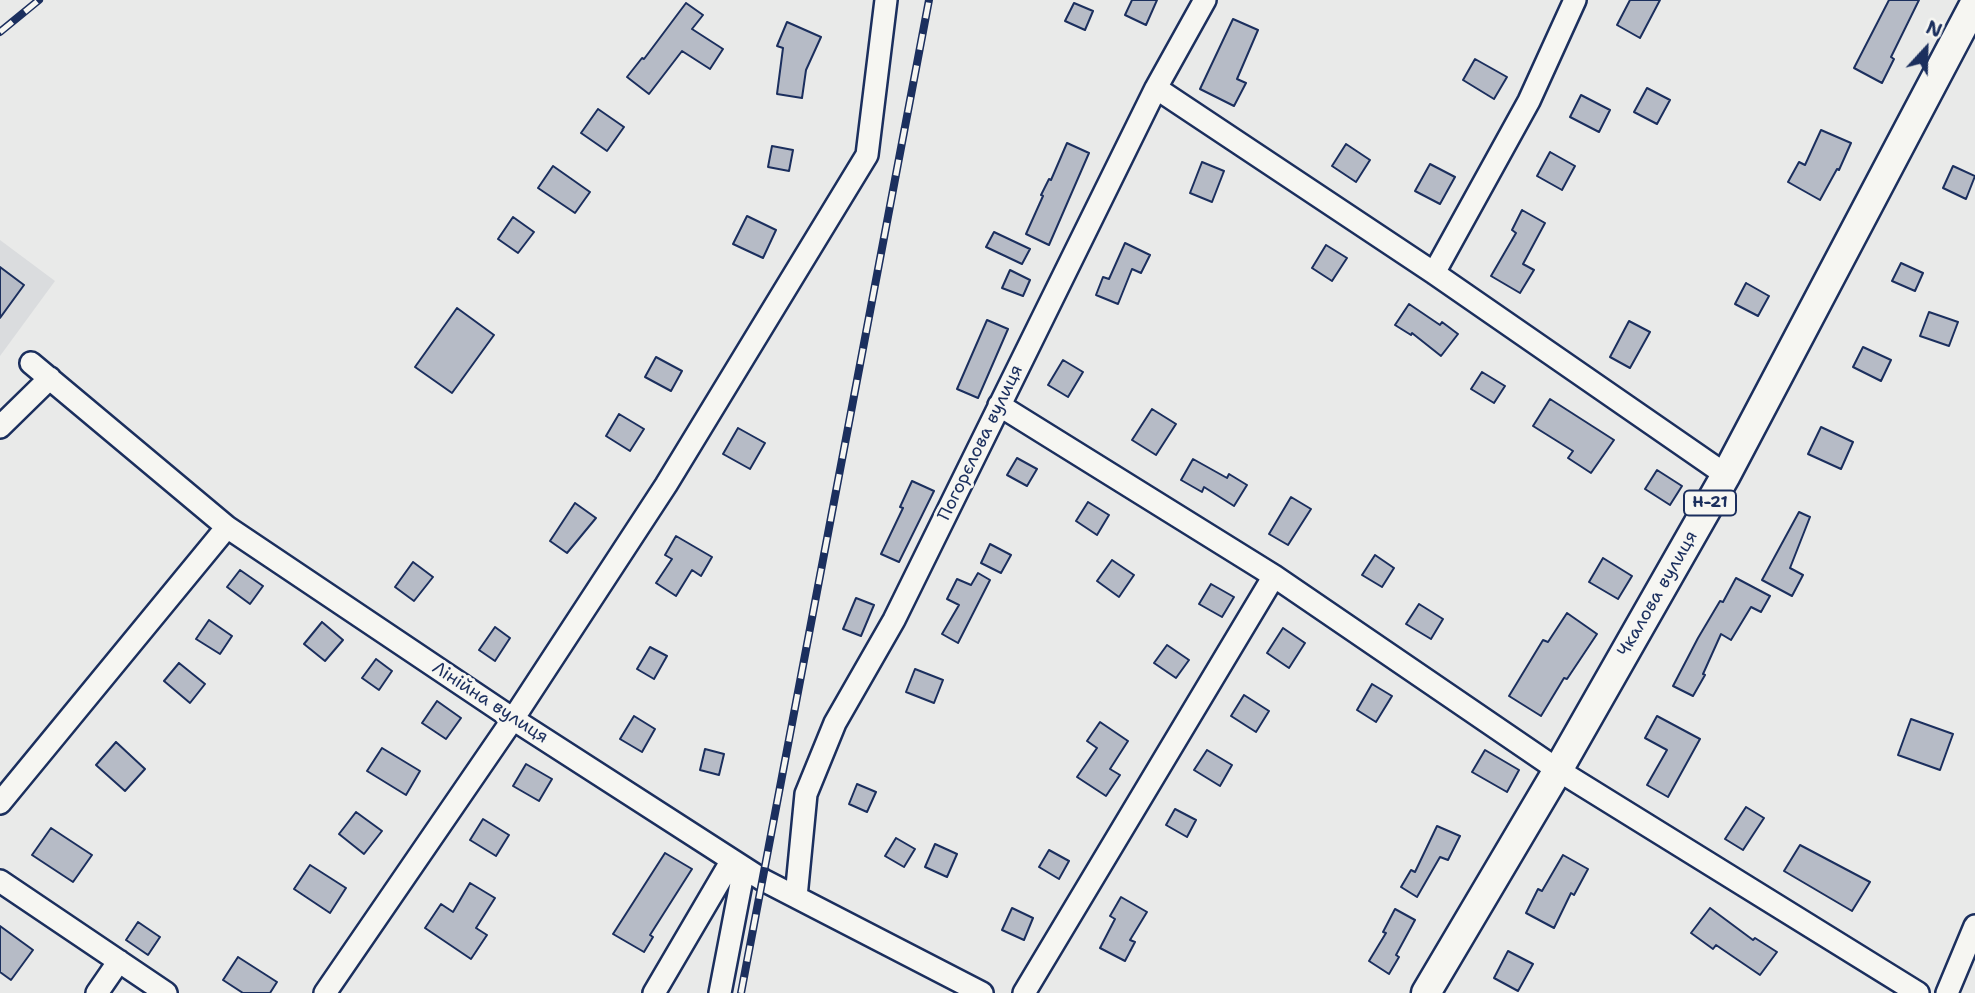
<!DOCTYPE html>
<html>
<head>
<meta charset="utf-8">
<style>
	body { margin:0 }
	#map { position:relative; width:1975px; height:993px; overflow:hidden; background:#e9eae9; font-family:"Shantell Sans",sans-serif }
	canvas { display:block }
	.north { position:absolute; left:1891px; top:14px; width:70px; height:70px; -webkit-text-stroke:5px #f6f6f2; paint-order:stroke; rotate:22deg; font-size:19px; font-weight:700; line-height:28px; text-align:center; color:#1b2f5e }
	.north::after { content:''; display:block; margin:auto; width:24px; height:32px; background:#1b2f5e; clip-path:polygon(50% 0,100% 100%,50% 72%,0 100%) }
</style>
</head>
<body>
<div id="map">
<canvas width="1975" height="993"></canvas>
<div class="north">N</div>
</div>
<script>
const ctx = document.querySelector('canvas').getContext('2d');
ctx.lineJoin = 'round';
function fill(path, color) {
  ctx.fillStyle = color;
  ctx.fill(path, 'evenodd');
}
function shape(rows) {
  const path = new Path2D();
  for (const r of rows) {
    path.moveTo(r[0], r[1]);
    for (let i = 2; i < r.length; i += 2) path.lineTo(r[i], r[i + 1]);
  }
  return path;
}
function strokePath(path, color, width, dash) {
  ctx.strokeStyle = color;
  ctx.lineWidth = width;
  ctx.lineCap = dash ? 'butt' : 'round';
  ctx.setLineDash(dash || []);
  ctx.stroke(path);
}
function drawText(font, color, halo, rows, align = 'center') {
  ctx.font = font + ' "Shantell Sans",sans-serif';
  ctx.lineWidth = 6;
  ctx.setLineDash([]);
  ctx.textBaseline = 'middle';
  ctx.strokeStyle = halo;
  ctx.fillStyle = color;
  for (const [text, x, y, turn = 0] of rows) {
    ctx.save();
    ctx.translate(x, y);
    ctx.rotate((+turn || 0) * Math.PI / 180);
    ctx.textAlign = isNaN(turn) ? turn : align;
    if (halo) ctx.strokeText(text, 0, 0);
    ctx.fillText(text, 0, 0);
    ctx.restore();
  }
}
const built = shape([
	[0,240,55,281,0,356]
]);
const building = shape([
	[1132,0,1157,0,1146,25,1125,15,1132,0],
	[1630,0,1660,0,1640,38,1617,25,1630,0],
	[1889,0,1919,0,1891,57,1894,59,1882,83,1854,68,1889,0],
	[686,3,703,15,692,29,723,49,710,69,682,51,649,94,627,77,642,58,644,59,686,3],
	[1074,3,1093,11,1085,30,1065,21,1074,3],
	[1233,19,1258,30,1237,79,1246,83,1234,106,1200,89,1233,19],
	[787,22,821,37,806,70,802,98,777,94,783,48,777,46,787,22],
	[1475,59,1507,77,1494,99,1463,80,1475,59],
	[1647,88,1670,100,1657,124,1634,112,1647,88],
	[1581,95,1610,110,1599,132,1570,117,1581,95],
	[598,109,624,127,607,151,581,133,598,109],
	[1821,130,1851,143,1839,170,1837,169,1820,200,1788,182,1799,162,1805,165,1821,130],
	[1067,143,1089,153,1049,245,1026,234,1043,196,1041,195,1049,179,1051,180,1067,143],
	[1346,144,1370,160,1356,182,1332,166,1346,144],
	[772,146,793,150,789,171,768,167,772,146],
	[1550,152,1575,166,1562,190,1537,176,1550,152],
	[1202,162,1224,171,1212,202,1190,193,1202,162],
	[1430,164,1455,177,1440,204,1415,191,1430,164],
	[553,166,590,192,575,213,538,188,553,166],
	[1953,166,1975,176,1966,199,1943,188,1953,166],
	[1522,210,1545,223,1523,264,1534,270,1520,293,1491,276,1516,233,1512,230,1522,210],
	[747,216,776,230,763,258,733,244,747,216],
	[513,217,534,232,518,253,498,239,513,217],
	[994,232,1030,249,1022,264,986,247,994,232],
	[1125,243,1150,255,1141,273,1132,269,1118,304,1096,295,1103,277,1109,279,1125,243],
	[1326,245,1347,258,1332,281,1312,268,1326,245],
	[1901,263,1923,273,1915,291,1892,281,1901,263],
	[0,267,24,285,0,318,0,267],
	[1010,270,1030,280,1023,296,1002,288,1010,270],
	[1746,283,1769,296,1758,316,1735,304,1746,283],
	[1409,304,1440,325,1442,322,1458,334,1441,356,1412,333,1411,335,1395,325,1409,304],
	[457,308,494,335,452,393,415,367,457,308],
	[1929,312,1958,322,1949,346,1920,336,1929,312],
	[987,320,1008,329,978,398,957,389,987,320],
	[1629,321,1650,332,1630,368,1610,357,1629,321],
	[1863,347,1891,360,1881,381,1853,367,1863,347],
	[656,357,682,371,671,391,645,377,656,357],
	[1063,360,1083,372,1068,397,1048,385,1063,360],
	[1482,372,1505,386,1494,403,1471,389,1482,372],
	[1550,399,1614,440,1591,473,1568,458,1573,451,1533,426,1550,399],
	[1152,409,1176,424,1156,455,1132,440,1152,409],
	[619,414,644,429,630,451,606,436,619,414],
	[1821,427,1853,442,1841,469,1808,454,1821,427],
	[738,428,765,443,750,469,723,454,738,428],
	[1017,458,1037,469,1027,486,1007,475,1017,458],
	[1193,459,1227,478,1229,474,1247,485,1234,506,1204,487,1202,492,1181,480,1193,459],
	[1657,470,1682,486,1670,505,1645,489,1657,470],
	[912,481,934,491,899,562,881,554,903,508,900,507,912,481],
	[1291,497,1311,509,1288,545,1269,534,1291,497],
	[1088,502,1109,515,1097,535,1076,521,1088,502],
	[575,503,596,518,567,553,550,541,575,503],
	[1799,512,1810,517,1790,568,1803,575,1792,596,1762,580,1799,512],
	[676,536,712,557,701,576,692,570,676,596,656,583,672,559,665,555,676,536],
	[990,544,1011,555,1001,573,981,563,990,544],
	[1375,555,1394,568,1382,587,1362,575,1375,555],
	[1603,558,1632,576,1618,599,1589,582,1603,558],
	[1112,560,1134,575,1119,597,1097,581,1112,560],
	[413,562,433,577,414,601,395,587,413,562],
	[240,570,263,586,250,604,227,587,240,570],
	[978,573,990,580,958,643,942,634,959,605,947,599,957,579,971,585,978,573],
	[1736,578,1770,596,1761,612,1751,607,1731,640,1721,634,1703,674,1705,675,1693,696,1673,686,1698,638,1720,601,1723,602,1736,578],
	[1211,584,1234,597,1222,617,1199,604,1211,584],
	[856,598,874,605,861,636,843,629,856,598],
	[1419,604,1443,619,1431,639,1406,624,1419,604],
	[1567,613,1597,634,1567,679,1564,678,1541,716,1509,696,1543,640,1548,642,1567,613],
	[209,620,232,636,220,654,196,639,209,620],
	[322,622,343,640,325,661,304,644,322,622],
	[495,627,510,638,495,661,479,650,495,627],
	[1283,628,1305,643,1289,668,1267,653,1283,628],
	[1167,645,1189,660,1176,678,1154,663,1167,645],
	[650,647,667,656,654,679,637,669,650,647],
	[376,659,392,671,379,690,362,678,376,659],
	[179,663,205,684,190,703,164,681,179,663],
	[915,669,943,680,934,703,906,692,915,669],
	[1372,684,1392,696,1376,722,1357,710,1372,684],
	[1244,695,1269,711,1256,732,1231,716,1244,695],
	[437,701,461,718,446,739,422,723,437,701],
	[634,716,655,729,642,752,620,739,634,716],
	[1657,716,1700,739,1668,797,1647,785,1667,750,1645,738,1657,716],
	[1911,719,1953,734,1940,770,1898,755,1911,719],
	[1100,722,1128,741,1110,769,1120,775,1106,796,1077,777,1097,748,1087,741,1100,722],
	[116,742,145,769,125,791,96,765,116,742],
	[382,748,420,771,406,795,367,771,382,748],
	[705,749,724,754,719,775,700,770,705,749],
	[1207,750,1232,765,1220,786,1194,770,1207,750],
	[1485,750,1519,770,1507,792,1472,772,1485,750],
	[526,764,552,779,539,801,513,786,526,764],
	[857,784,876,792,867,812,849,804,857,784],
	[1746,807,1764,818,1743,850,1725,839,1746,807],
	[1175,809,1196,820,1187,837,1166,825,1175,809],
	[356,812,382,831,364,854,339,834,356,812],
	[483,819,509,835,496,856,470,840,483,819],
	[1437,826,1460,836,1448,860,1440,857,1417,897,1401,887,1411,870,1415,872,1437,826],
	[51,828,92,855,73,882,32,855,51,828],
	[896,838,915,849,904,867,885,856,896,838],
	[935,844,957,854,947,877,925,867,935,844],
	[1800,845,1870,882,1852,911,1784,871,1800,845],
	[1049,850,1069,861,1059,879,1039,867,1049,850],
	[665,853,692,869,650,935,653,937,644,952,613,934,665,853],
	[1563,855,1588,869,1574,895,1571,893,1554,928,1526,913,1538,889,1542,891,1563,855],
	[310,865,346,888,330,913,294,889,310,865],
	[470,883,495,898,476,928,487,935,471,959,425,928,441,904,453,912,470,883],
	[1121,897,1147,912,1130,940,1135,942,1125,961,1100,948,1115,919,1110,916,1121,897],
	[1012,908,1033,918,1024,940,1002,930,1012,908],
	[1710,908,1753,940,1755,938,1777,952,1760,975,1716,945,1713,949,1691,933,1710,908],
	[1395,909,1415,920,1396,955,1399,957,1389,974,1369,961,1386,933,1383,932,1395,909],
	[138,922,160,937,148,955,126,940,138,922],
	[0,926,33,950,11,980,0,972,0,926],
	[1508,951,1533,964,1518,991,1494,978,1508,951],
	[238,957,277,982,270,993,243,993,223,980,238,957]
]);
const minor = shape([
	[1156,88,1434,273,1726,475],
	[1434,273,1529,101,1575,0],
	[31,363,227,527,513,719,763,880,982,993],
	[999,405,1274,576,1558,770,1918,993],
	[0,427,50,378],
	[0,803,227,527],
	[0,881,166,993],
	[796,897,806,794,835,723,894,620,1156,88,1205,0],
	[97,993,119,961],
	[325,993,513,719,666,485,867,155,886,0],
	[654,993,732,860],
	[720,993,744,868],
	[1024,993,1274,576],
	[1947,993,1975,926]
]);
const major = shape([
	[1426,993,1558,770,1726,475,1975,3]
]);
const rail = shape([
	[0,32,39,0],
	[741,993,929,0]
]);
const shields = [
	[1710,503,52]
];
const shieldNames = [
	["Н-21",1710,503]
];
const streetNames = [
	["Погорєлова вулиця",981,443,-64],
	["Чкалова вулиця",1658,594,-60],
	["Лінійна вулиця",490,703,33]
];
fill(built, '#dadcde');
fill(building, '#b6bbc6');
strokePath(building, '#1b2f5e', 2);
strokePath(minor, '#1b2f5e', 26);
strokePath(major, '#1b2f5e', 33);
strokePath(minor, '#f6f6f2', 21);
strokePath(major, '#f6f6f2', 28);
strokePath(rail, '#1b2f5e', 8);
strokePath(rail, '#f6f6f2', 5, [16]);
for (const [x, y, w] of shields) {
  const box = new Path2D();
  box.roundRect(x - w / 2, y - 12.5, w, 25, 5);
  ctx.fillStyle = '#f6f6f2';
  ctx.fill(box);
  strokePath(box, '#1b2f5e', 2);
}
drawText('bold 16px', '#1b2f5e', null, shieldNames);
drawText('18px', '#1b2f5e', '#f6f6f2', streetNames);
</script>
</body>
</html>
